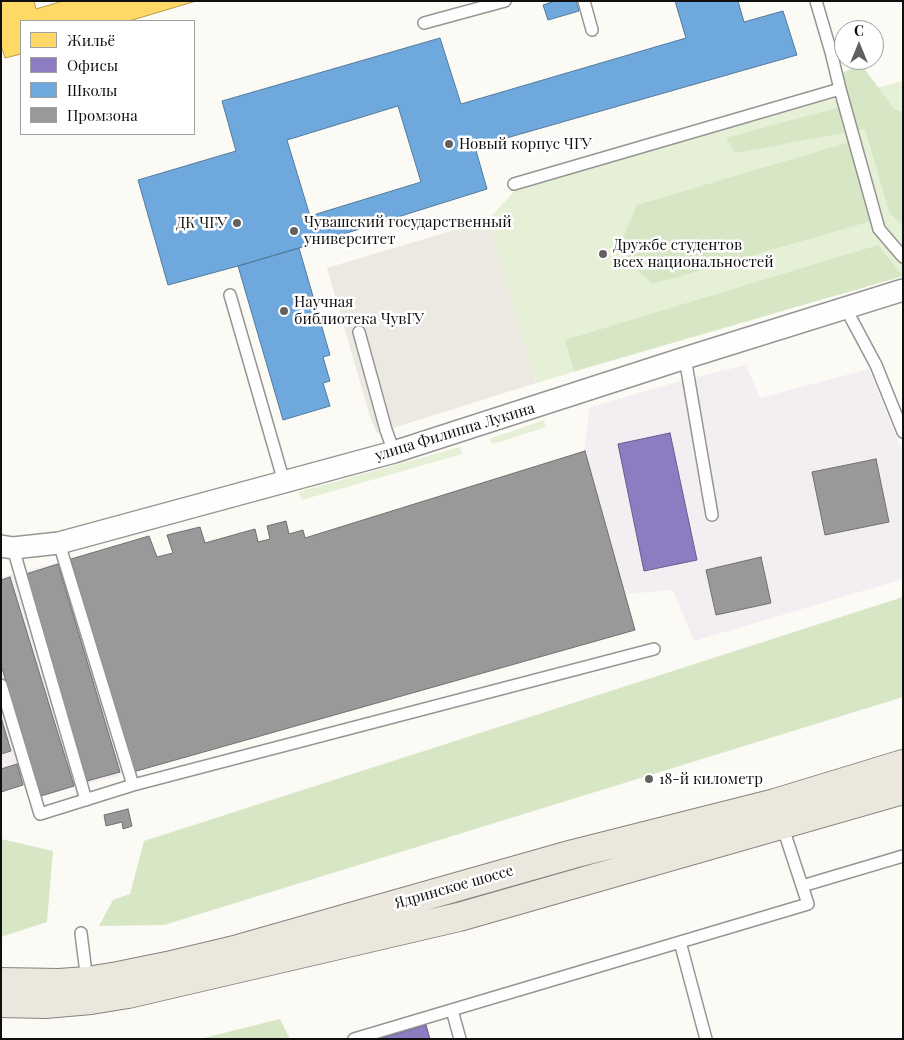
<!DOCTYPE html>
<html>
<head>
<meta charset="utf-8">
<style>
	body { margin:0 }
	#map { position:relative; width:904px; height:1040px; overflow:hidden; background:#fbfaf5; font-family:"Playfair Display",serif }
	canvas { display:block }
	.frame { position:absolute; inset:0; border:2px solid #0f0f0f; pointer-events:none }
	.legend { position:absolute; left:20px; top:20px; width:175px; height:115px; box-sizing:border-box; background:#fff; border:1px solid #9f9f9f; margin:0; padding:6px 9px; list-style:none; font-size:15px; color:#0f0f0f }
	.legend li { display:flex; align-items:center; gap:10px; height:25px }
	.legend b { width:25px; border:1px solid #9f9f9f }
	.north { position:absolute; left:834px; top:20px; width:50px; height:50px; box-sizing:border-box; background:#fff; border:1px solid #9f9f9f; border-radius:50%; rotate:0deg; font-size:14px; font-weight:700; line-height:20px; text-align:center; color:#0f0f0f }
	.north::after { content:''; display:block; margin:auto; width:18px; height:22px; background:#626160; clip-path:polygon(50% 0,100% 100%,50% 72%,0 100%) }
</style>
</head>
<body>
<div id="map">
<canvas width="904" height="1040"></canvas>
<div class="frame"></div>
<ul class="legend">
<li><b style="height:14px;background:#ffd966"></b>Жильё</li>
<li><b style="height:14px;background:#8e7cc3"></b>Офисы</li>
<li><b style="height:14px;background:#6fa8dc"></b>Школы</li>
<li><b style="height:14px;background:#999"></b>Промзона</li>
</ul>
<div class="north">С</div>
</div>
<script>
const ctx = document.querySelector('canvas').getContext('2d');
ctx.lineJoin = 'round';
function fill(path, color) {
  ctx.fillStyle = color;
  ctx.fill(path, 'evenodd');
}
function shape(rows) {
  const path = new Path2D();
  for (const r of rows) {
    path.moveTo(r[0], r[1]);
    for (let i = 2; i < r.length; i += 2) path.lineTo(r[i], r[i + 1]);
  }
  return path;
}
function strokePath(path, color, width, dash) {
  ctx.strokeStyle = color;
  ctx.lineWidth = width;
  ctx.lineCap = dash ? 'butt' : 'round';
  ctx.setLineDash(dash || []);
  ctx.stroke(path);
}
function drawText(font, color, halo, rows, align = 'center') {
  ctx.font = font + ' "Playfair Display",serif';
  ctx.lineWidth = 5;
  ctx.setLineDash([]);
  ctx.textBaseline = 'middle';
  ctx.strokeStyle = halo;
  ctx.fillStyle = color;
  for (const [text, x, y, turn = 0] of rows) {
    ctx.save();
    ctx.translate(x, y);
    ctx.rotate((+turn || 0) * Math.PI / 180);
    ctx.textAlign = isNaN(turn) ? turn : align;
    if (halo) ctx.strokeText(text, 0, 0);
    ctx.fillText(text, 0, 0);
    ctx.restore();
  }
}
const industrial = shape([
	[746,365,760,398,869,369,903,454,903,579,694,641,673,590,625,594,635,630,133,772,41,796,22,785,1,792,1,577,71,559,149,536,157,557,172,553,167,535,200,527,205,543,255,529,259,542,270,539,267,526,286,521,289,534,303,530,305,538,584,451,590,407,688,379]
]);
const green = shape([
	[903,81,903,276,536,383,488,220,518,187,833,99],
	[544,420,546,427,493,444,489,439],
	[460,447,462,454,302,500,298,492]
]);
const forest = shape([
	[861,64,894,109,903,112,903,226,889,212,865,129,735,153,726,138,847,105,842,73],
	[850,142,871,221,653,284,629,263,622,240,637,205],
	[878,245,903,276,574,371,565,340],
	[903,597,903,697,164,925,99,926,113,900,130,894,144,841],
	[1,839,53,851,47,922,1,937],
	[280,1019,290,1039,200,1039]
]);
const plaza = shape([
	[488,220,536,383,377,433,371,420,327,268]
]);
const homes = shape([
	[1,1,34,1,36,9,63,1,196,1,129,21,21,21,21,54,5,58,1,45,1,1]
]);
const offices = shape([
	[670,433,697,560,644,571,618,444,670,433],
	[426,1025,430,1039,379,1039,426,1025]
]);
const schools = shape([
	[555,1,576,1,579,11,548,20,543,5,555,1],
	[675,1,738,1,744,22,783,11,797,55,475,147,487,189,299,248,238,266,168,285,138,180,236,151,222,101,440,38,461,104,686,38,675,1],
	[398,106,421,182,310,216,287,140,398,106],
	[299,248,330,355,323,357,330,381,323,383,330,406,283,420,238,266,299,248]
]);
const industry = shape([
	[585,451,635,630,133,772,71,559,149,536,157,557,173,553,167,535,200,527,205,543,255,529,258,542,270,539,267,526,286,521,289,534,303,530,305,538,585,451],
	[876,459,889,522,825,535,812,472,876,459],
	[761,557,771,603,716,615,706,570,761,557],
	[58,564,120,772,87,781,26,574,58,564],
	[10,577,74,786,41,796,1,665,1,580,10,577],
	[1,717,11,751,1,754,1,717],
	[17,764,23,785,1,792,1,769,17,764],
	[128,809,132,826,123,829,122,822,106,826,104,815,128,809]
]);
const lane = shape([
	[584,1,592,30],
	[816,1,831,52,840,89,879,229,903,257],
	[424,23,505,1],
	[514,184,840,89],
	[230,295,284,482],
	[845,307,876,365,903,432],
	[359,332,386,430,394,452],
	[685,358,712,515],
	[59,543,133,785],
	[13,548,86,800],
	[1,685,40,814,133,785,654,649],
	[802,886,903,856],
	[81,933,87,981],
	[680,942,706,1039],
	[452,1010,460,1039],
	[354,1039,808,904,782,825]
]);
const street = shape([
	[1,546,13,548,59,543,394,452,685,358,903,290]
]);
const primary = shape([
	[1,982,59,983,87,981,118,976,167,966,238,949,573,854,775,803,903,764],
	[1,1003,45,1004,91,1000,128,994,459,917,903,790]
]);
const markers = [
	[449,144,5,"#626160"],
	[237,223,5,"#626160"],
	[294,231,5,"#626160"],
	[603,254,5,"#626160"],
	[284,311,5,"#626160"],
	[649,779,5,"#626160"]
];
const poiNames = [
	["Новый корпус ЧГУ",459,144],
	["Чувашский государственный",304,222],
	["университет",304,239],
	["ДК ЧГУ",227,223,"right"],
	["Дружбе студентов",613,245],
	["всех национальностей",613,262],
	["Научная",294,302],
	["библиотека ЧувГУ",294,319],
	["18-й километр",659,779]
];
const streetNames = [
	["улица Филиппа Лукина",455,432,-17],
	["Ядринское шоссе",454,887,-16]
];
fill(industrial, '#f3eef1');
fill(green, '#e6f0d7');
fill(forest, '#d7e6c5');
fill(plaza, '#ebe9e1');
fill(homes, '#ffd966');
strokePath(homes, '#b79c4c', 1);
fill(offices, '#8e7cc3');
strokePath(offices, '#685b8d', 1);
fill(schools, '#6fa8dc');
strokePath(schools, '#527a9e', 1);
fill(industry, '#999');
strokePath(industry, '#707070', 1);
strokePath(lane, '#959593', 14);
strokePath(street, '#959593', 24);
strokePath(primary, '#838280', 30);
strokePath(lane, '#fefefe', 11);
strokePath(street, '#fefefe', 21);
strokePath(primary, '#ebe7dc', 28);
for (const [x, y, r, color] of markers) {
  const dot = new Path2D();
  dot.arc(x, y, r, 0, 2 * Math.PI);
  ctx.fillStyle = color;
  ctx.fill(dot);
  strokePath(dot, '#fff', 2);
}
drawText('15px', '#0f0f0f', '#fff', poiNames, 'left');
drawText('15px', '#0f0f0f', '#fff', streetNames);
</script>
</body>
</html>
